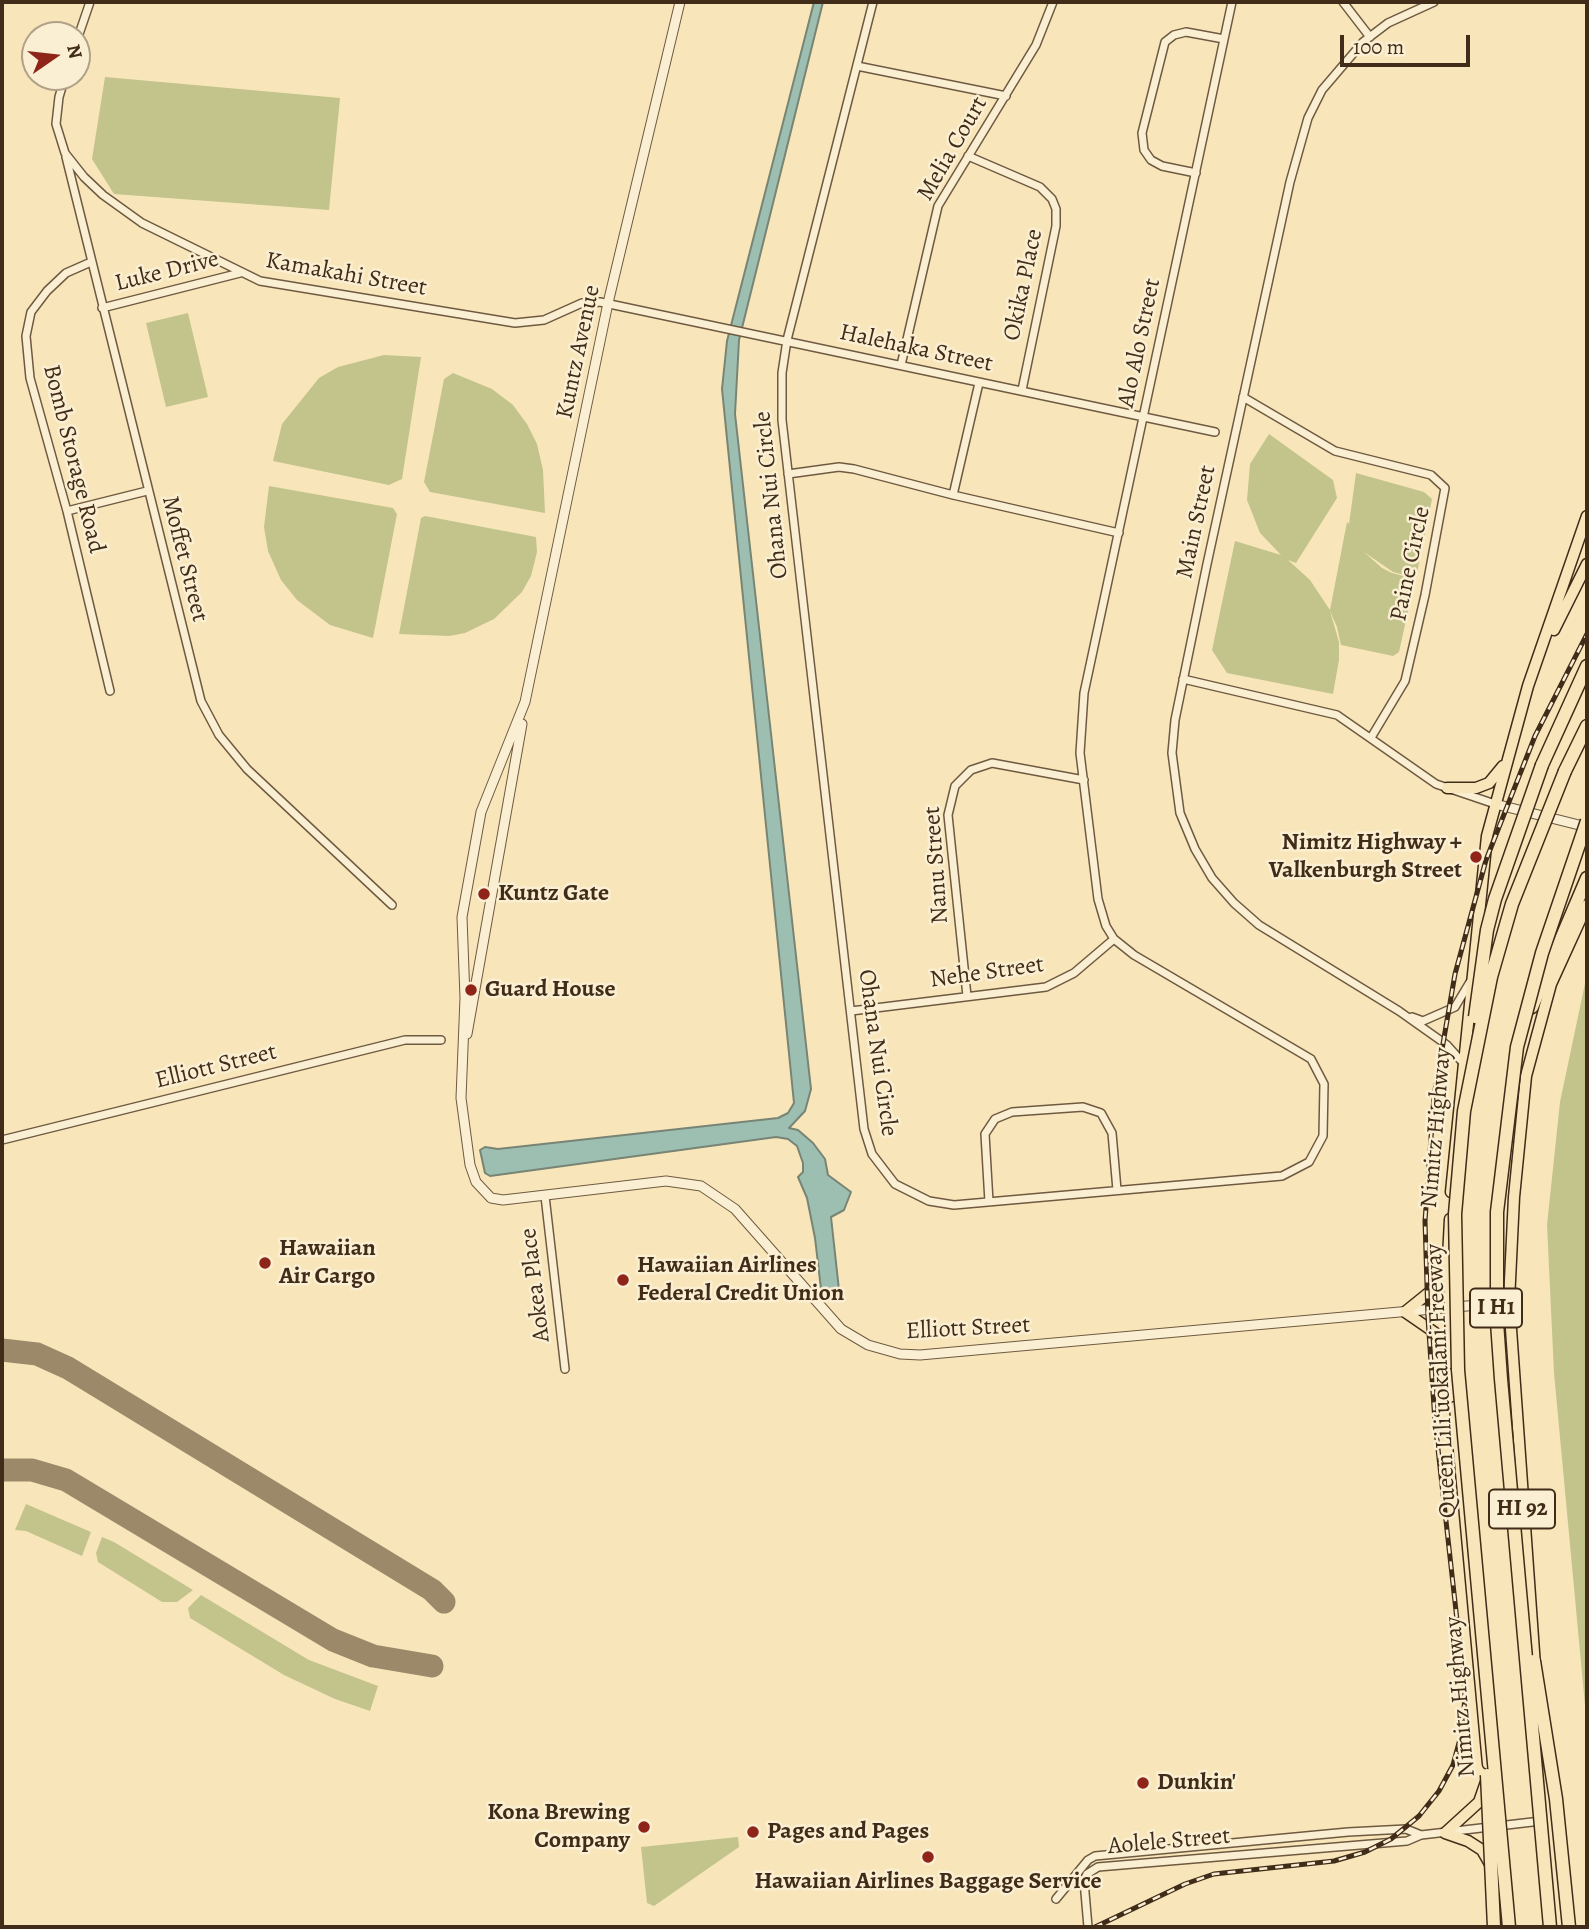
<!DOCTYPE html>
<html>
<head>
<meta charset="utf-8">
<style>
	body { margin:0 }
	#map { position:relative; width:1589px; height:1929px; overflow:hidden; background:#f8e6ba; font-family:Alegreya,serif }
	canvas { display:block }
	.frame { position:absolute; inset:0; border:4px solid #412c19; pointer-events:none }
	.north { position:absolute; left:21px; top:21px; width:70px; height:70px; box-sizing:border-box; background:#faefd2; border:2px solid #b0a188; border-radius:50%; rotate:76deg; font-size:19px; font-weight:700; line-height:28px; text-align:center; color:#412c19 }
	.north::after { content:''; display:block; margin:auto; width:24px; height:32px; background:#8f2418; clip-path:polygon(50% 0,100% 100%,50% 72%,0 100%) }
	.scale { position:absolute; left:1340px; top:35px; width:130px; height:32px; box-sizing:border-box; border:4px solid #412c19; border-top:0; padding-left:9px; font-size:21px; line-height:24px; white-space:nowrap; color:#412c19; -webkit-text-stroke:5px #faefd2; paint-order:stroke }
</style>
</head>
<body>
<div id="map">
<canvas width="1589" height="1929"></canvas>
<div class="frame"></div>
<div class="north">N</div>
<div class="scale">100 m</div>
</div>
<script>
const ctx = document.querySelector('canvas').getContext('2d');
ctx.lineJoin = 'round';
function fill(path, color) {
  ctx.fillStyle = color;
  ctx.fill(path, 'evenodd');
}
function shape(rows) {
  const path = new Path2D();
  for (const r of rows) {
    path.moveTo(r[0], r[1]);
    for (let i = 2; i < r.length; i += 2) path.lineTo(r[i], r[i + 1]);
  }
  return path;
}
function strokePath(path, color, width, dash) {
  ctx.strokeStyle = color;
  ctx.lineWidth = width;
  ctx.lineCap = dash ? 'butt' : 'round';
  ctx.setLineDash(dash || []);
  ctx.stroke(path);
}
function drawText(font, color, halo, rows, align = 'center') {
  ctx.font = font + ' Alegreya,serif';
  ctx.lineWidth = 5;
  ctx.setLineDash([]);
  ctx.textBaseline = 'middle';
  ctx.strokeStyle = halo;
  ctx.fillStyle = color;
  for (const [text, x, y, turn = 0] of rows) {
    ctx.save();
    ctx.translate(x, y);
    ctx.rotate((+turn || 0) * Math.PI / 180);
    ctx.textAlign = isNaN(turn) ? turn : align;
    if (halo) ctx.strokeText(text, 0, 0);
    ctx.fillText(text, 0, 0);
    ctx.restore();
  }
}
const green = shape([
	[105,77,340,98,329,210,114,194,92,159],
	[188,313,208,397,166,407,146,323],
	[384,355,421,357,402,479,389,485,273,461,282,424,319,378,338,367],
	[453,373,492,389,513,405,527,424,537,444,543,470,545,513,430,492,424,482,444,379],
	[1269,434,1333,480,1337,498,1296,563,1288,560,1310,580,1330,610,1347,522,1349,524,1356,473,1424,492,1432,499,1416,578,1393,572,1364,552,1382,568,1392,573,1415,579,1399,652,1393,656,1341,645,1337,627,1330,611,1339,642,1339,660,1333,694,1227,673,1212,650,1235,541,1281,555,1260,533,1247,500,1250,464],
	[269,486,393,508,397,514,373,638,330,625,297,600,281,580,268,551,264,527],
	[425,516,536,537,537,552,531,576,522,592,494,619,465,633,449,636,399,634,421,518],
	[1587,974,1587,1727,1554,1373,1547,1225,1560,1102],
	[26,1504,91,1532,82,1556,26,1531,15,1530],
	[102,1537,114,1542,193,1590,177,1602,162,1602,98,1562,96,1553],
	[201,1595,309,1660,378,1686,370,1711,335,1699,284,1675,190,1618,188,1608],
	[738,1837,739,1847,654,1906,647,1903,641,1847]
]);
const water = shape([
	[814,2,823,2,739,340,735,414,811,1089,805,1111,789,1128,798,1130,813,1143,825,1159,828,1175,851,1192,844,1210,831,1217,840,1299,826,1296,821,1289,815,1238,807,1198,798,1177,803,1172,803,1163,797,1146,788,1139,776,1137,490,1176,485,1173,480,1150,485,1147,498,1149,778,1118,788,1113,794,1103,722,389,727,341,814,2]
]);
const taxiway = shape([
	[2,1350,37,1354,68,1368,432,1590,444,1602],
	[2,1470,32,1470,66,1480,333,1640,373,1656,432,1666]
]);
const minor = shape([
	[873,2,787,340,782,373,782,420,864,1129,872,1154,895,1184,929,1201,954,1205,1282,1176,1309,1162,1323,1136,1324,1084,1311,1059,1134,955,1114,939,1106,926,1098,899,1080,753,1084,693,1232,2],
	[1343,2,1370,37],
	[1434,2,1388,23,1363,42,1322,90,1308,118,1290,182,1207,564,1175,720,1172,753,1180,813,1195,849,1212,878,1234,903,1259,925,1399,1011,1447,1045,1464,1064],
	[77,40,90,2],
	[857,66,1006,96],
	[65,77,59,97,56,124,65,153,84,177,103,195,142,223,260,281,515,323,544,320,582,303,600,302,1215,432],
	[968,156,1040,187,1052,199,1056,209,1056,226,1022,390],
	[66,157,201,701,219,735,247,769,392,905],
	[1196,173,1162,166,1151,160,1144,150,1142,133,1165,42,1174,35,1186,32,1224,39],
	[91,262,66,273,47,291,31,312,26,336,30,378,67,511,110,691],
	[102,308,240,273],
	[901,365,938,206,1036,45,1053,2],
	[979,383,953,495,1119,533],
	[1243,397,1335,451,1431,475,1445,488,1425,595,1405,681,1372,736],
	[788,474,839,467,854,469,953,495],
	[67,511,147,491],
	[1183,679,1337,715,1436,784,1495,804],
	[967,996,948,815,955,786,971,770,992,763,1084,780],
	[851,1011,1046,987,1074,973,1114,939],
	[1412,1017,1423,1021,1455,1007,1470,982],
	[2,1140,405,1040,441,1040],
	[545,1196,565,1369],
	[989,1202,985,1134,995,1119,1012,1112,1083,1107,1101,1113,1112,1133,1117,1190],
	[1056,1899,1088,1860,1095,1856,1348,1832,1406,1829,1421,1835],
	[1088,1927,1084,1881,1087,1874,1098,1867,1407,1841,1421,1835,1541,1821]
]);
const tertiary = shape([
	[680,2,608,303,525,702,481,812,462,917,465,998,461,1098,470,1165,476,1182,491,1198,503,1200,666,1181,701,1186,735,1209,841,1329,868,1345,900,1354,920,1355,1500,1303],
	[1495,804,1587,827],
	[467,1034,522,724]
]);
const primary = shape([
	[1554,630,1587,564],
	[1447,788,1476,788,1489,783,1503,766],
	[1451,1192,1487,836,1528,686,1587,516],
	[1450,1219,1448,1258,1452,1363],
	[1446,1263,1436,1287,1405,1312,1434,1332,1452,1355],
	[1455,1407,1488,1764],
	[1535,1666,1509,1301,1514,1197,1526,1076,1551,984,1587,905],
	[1541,1738,1558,1927],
	[1445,1833,1479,1802,1486,1782],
	[1445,1833,1468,1841,1482,1850,1490,1864],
	[1497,1871,1502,1927]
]);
const motorway = shape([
	[1542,765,1587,666],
	[1565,771,1587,726],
	[1532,1007,1587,878]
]);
const rail = shape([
	[1095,1927,1185,1884,1214,1874,1334,1861,1365,1852,1391,1839,1419,1816,1439,1791,1453,1765,1463,1728,1465,1692,1435,1422,1428,1318,1425,1221,1434,1096,1455,974,1486,860,1535,736,1587,634]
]);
const motorwayBridge = shape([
	[1475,1017,1487,930,1495,899,1542,765],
	[1534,1661,1556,1799,1569,1927],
	[1487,1775,1494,1927],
	[1509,1927,1458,1370,1455,1214,1464,1111,1491,977,1512,904,1565,771],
	[1550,1927,1501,1379,1497,1322,1497,1212,1517,1047,1542,953,1587,821]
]);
const markers = [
	[1476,857,7,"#8f2418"],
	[484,894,7,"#8f2418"],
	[471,990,7,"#8f2418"],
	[265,1263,7,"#8f2418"],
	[623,1280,7,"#8f2418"],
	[1143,1783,7,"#8f2418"],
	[644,1827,7,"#8f2418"],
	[753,1832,7,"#8f2418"],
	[928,1857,7,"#8f2418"]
];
const shields = [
	[1496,1308,52],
	[1522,1509,66]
];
const shieldNames = [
	["I H1",1496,1308],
	["HI 92",1522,1509]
];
const streetNames = [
	["Melia Court",953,149,-60],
	["Luke Drive",167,272,-14],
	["Kamakahi Street",346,275,10],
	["Okika Place",1024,285,-78],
	["Alo Alo Street",1140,343,-78],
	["Halehaka Street",916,349,12],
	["Kuntz Avenue",579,352,-78],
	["Bomb Storage Road",73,459,76],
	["Ohana Nui Circle",772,495,-96],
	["Main Street",1197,522,-78],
	["Moffet Street",184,559,76],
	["Paine Circle",1411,564,-78],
	["Nanu Street",937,865,-94],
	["Nehe Street",987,973,-8],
	["Ohana Nui Circle",877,1053,82],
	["Elliott Street",216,1067,-14],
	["Nimitz Highway",1437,1128,-85],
	["Aokea Place",536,1285,-97],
	["Elliott Street",968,1329,-3],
	["Queen Liliʻuokalani Freeway",1442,1381,-93],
	["Nimitz Highway",1461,1697,-95],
	["Aolele Street",1169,1842,-5]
];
const poiNames = [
	["Nimitz Highway +",1462,843,"right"],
	["Valkenburgh Street",1462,871,"right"],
	["Kuntz Gate",498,894],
	["Guard House",485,990],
	["Hawaiian",279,1249],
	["Air Cargo",279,1277],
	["Hawaiian Airlines",637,1266],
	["Federal Credit Union",637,1294],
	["Dunkin'",1157,1783],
	["Kona Brewing",630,1813,"right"],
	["Company",630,1841,"right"],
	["Pages and Pages",767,1832],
	["Hawaiian Airlines Baggage Service",928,1882,"center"]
];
fill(green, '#c3c38c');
fill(water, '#9dbfb1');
strokePath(water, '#788474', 2);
strokePath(taxiway, '#9c896a', 23);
strokePath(minor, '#6f5a41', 10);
strokePath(tertiary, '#6f5a41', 11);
strokePath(primary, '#412c19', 13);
strokePath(motorway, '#412c19', 15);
strokePath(minor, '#faefd2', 7);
strokePath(tertiary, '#faefd2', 9);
strokePath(primary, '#f8e6ba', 10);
strokePath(motorway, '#f8e6ba', 12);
strokePath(rail, '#412c19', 5);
strokePath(rail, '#faefd2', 2.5, [8]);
strokePath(motorwayBridge, '#412c19', 15, []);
strokePath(motorwayBridge, '#f8e6ba', 12);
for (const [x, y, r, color] of markers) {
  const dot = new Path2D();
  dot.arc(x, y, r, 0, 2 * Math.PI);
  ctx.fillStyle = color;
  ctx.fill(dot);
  strokePath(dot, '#faefd2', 2.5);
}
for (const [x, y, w] of shields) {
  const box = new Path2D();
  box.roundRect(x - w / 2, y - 19.5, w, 39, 5);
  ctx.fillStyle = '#faefd2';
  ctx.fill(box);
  strokePath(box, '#412c19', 2);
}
drawText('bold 23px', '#412c19', null, shieldNames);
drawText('24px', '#412c19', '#faefd2', streetNames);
drawText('bold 24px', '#412c19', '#faefd2', poiNames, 'left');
</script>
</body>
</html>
